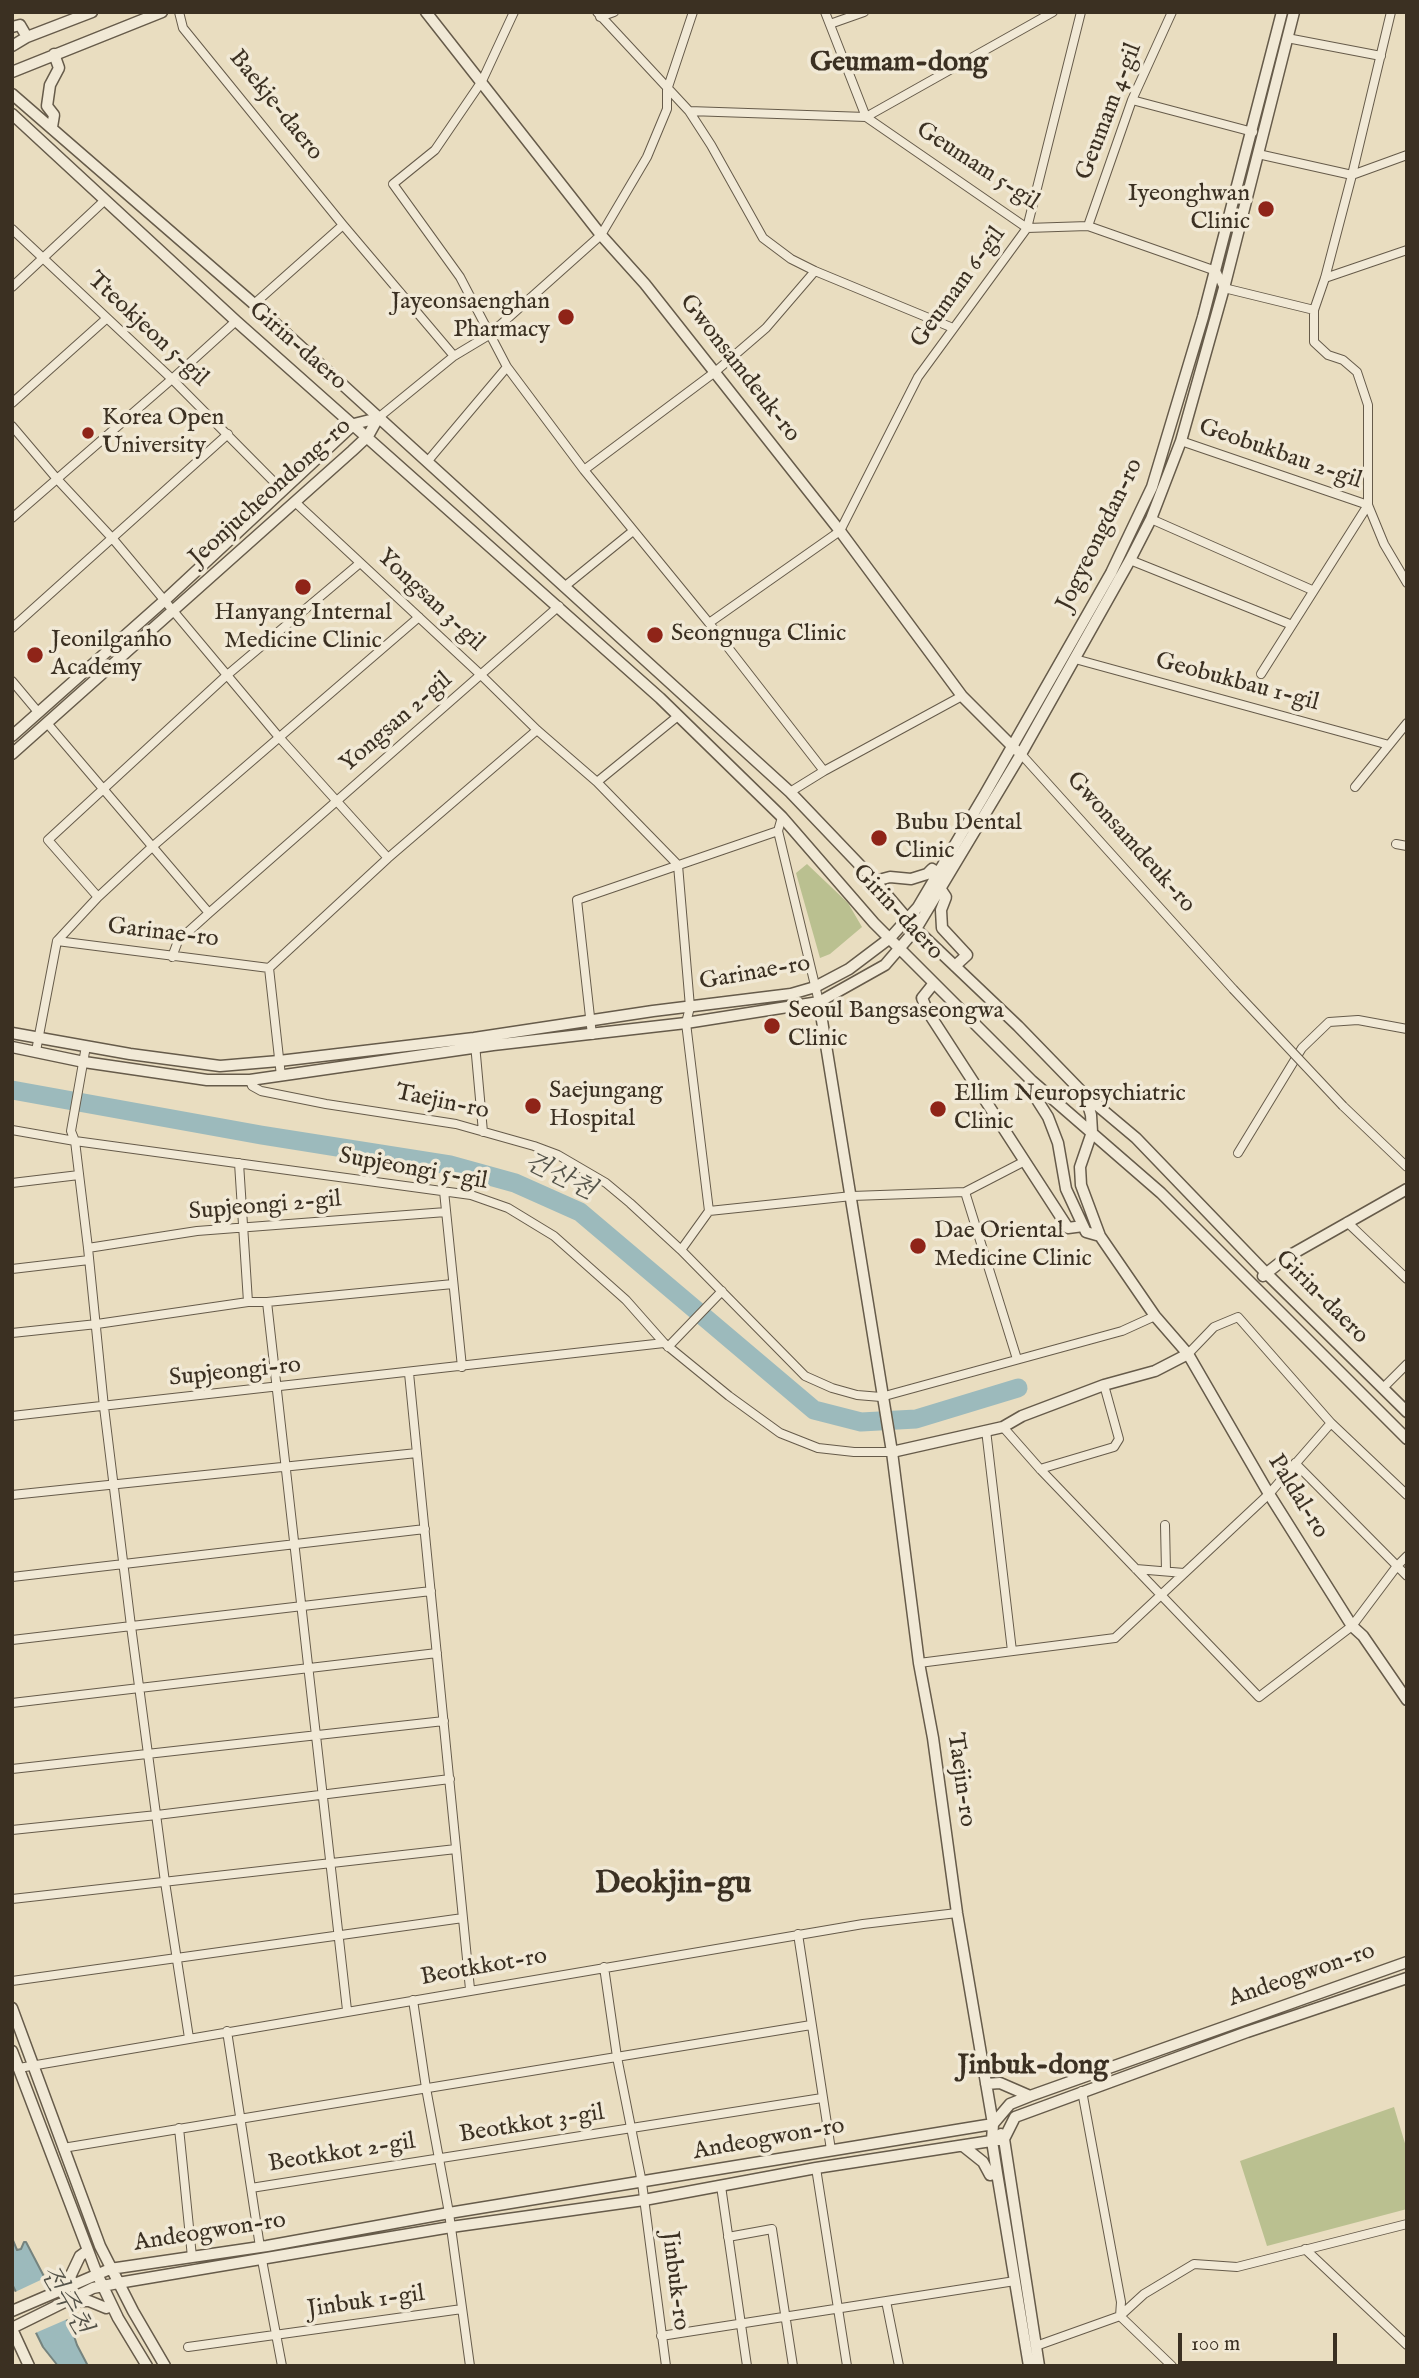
<!DOCTYPE html>
<html>
<head>
<meta charset="utf-8">
<style>
	body { margin:0 }
	#map { position:relative; width:1419px; height:2378px; overflow:hidden; background:#e9ddc0; font-family:"IM FELL English",serif }
	canvas { display:block }
	.frame { position:absolute; inset:0; border:14px solid #3b3022; pointer-events:none }
	.scale { position:absolute; left:1178px; top:2333px; width:159px; height:32px; box-sizing:border-box; border:4px solid #3b3022; border-top:0; padding-left:9px; font-size:21px; line-height:24px; white-space:nowrap; color:#3b3022; -webkit-text-stroke:5px #f1e9d6; paint-order:stroke }
</style>
</head>
<body>
<div id="map">
<canvas width="1419" height="2378"></canvas>
<div class="frame"></div>
<div class="scale">100 m</div>
</div>
<script>
const ctx = document.querySelector('canvas').getContext('2d');
ctx.lineJoin = 'round';
function fill(path, color) {
  ctx.fillStyle = color;
  ctx.fill(path, 'evenodd');
}
function shape(rows) {
  const path = new Path2D();
  for (const r of rows) {
    path.moveTo(r[0], r[1]);
    for (let i = 2; i < r.length; i += 2) path.lineTo(r[i], r[i + 1]);
  }
  return path;
}
function strokePath(path, color, width, dash) {
  ctx.strokeStyle = color;
  ctx.lineWidth = width;
  ctx.lineCap = dash ? 'butt' : 'round';
  ctx.setLineDash(dash || []);
  ctx.stroke(path);
}
function drawText(font, color, halo, rows, align = 'center') {
  ctx.font = font + ' "IM FELL English","Noto Serif KR",serif';
  ctx.lineWidth = 7;
  ctx.setLineDash([]);
  ctx.textBaseline = 'middle';
  ctx.strokeStyle = halo;
  ctx.fillStyle = color;
  for (const [text, x, y, turn = 0] of rows) {
    ctx.save();
    ctx.translate(x, y);
    ctx.rotate((+turn || 0) * Math.PI / 180);
    ctx.textAlign = isNaN(turn) ? turn : align;
    if (halo) ctx.strokeText(text, 0, 0);
    ctx.fillText(text, 0, 0);
    ctx.restore();
  }
}
const green = shape([
	[807,864,848,903,862,927,830,954,820,958,796,873],
	[1394,2107,1407,2150,1407,2209,1267,2246,1240,2161]
]);
const water = shape([
	[12,2238,17,2250,21,2249,24,2242,26,2242,72,2330,77,2345,88,2366,58,2366,43,2347,12,2284,12,2238]
]);
const pier = shape([
	[47,2277,70,2318,33,2334,13,2293]
]);
const river = shape([
	[12,1090,261,1135,450,1165,515,1183,580,1212,814,1410,861,1422,916,1419,1018,1388]
]);
const minor = shape([
	[179,12,183,28,343,225,454,356],
	[514,12,482,81,435,150,393,184,460,277,507,367,584,470,709,623,824,771],
	[597,12,689,111,711,145,763,238,791,259,815,271,953,328],
	[825,12,866,117,1027,228,1088,226,1216,271,1224,288,1314,310,1314,342,1328,355,1343,360,1357,372,1368,405,1368,505,1384,544,1407,583],
	[600,17,614,12],
	[830,24,864,12],
	[1287,38,1381,56],
	[1132,100,1253,132],
	[689,111,866,117,1053,12],
	[1258,154,1352,175,1407,155],
	[1088,226,1132,100,1172,12],
	[12,229,172,379,283,491],
	[1325,278,1407,250],
	[12,287,104,201],
	[254,304,343,225],
	[1314,310,1325,278,1352,175,1391,12],
	[12,403,106,319],
	[378,418,454,356,489,335,601,235,647,157,667,109,667,90,693,12],
	[12,426,57,479,113,539,278,736,388,858],
	[1181,441,1368,505,1261,674],
	[427,462,507,367],
	[584,470,715,372,766,328,815,271],
	[295,502,482,676,537,730,597,782,678,865,690,1007,686,1023,709,1211],
	[12,518,172,379,236,321],
	[1151,519,1312,590],
	[1130,560,1292,625],
	[564,587,633,531],
	[709,623,840,531,918,377,1027,228,1081,12],
	[12,628,228,434],
	[1075,659,1389,745],
	[12,681,38,712],
	[47,723,209,913],
	[1021,754,1233,989],
	[597,782,678,716],
	[1355,787,1407,723],
	[790,792,824,771,962,696],
	[782,817,778,831,819,1002],
	[1396,844,1407,846],
	[98,897,48,840,226,676,360,563],
	[57,941,98,897,152,847,419,617],
	[172,957,178,941,209,913,559,606],
	[269,968,388,858,537,730],
	[592,1035,577,900,778,831],
	[475,1044,483,1132],
	[86,1046,71,1131,75,1141,88,1248,104,1407,131,1626,165,1882,189,2038],
	[36,1051,57,941,269,968,281,1076],
	[250,1080,252,1086,261,1091,326,1104,456,1124,534,1146,558,1155,606,1183,630,1203,681,1250,805,1376,832,1388,857,1395,881,1397,1122,1331,1155,1316],
	[1343,1106,1407,1167],
	[12,1130,75,1141,471,1195,508,1208,554,1236,626,1300,664,1343,729,1396,780,1433,818,1448,854,1452,892,1452],
	[1238,1153,1302,1048,1329,1022,1358,1020,1407,1029],
	[239,1163,248,1302],
	[12,1183,79,1175],
	[444,1191,462,1367],
	[965,1192,1017,1359],
	[1347,1222,1407,1279],
	[88,1248,197,1231,446,1212],
	[681,1250,709,1211,852,1196,965,1192,1025,1161],
	[12,1269,89,1260],
	[267,1302,347,2010],
	[12,1333,97,1324,248,1302,267,1302,453,1284],
	[668,1347,722,1291],
	[1188,1354,1214,1327,1238,1317,1331,1423,1407,1495],
	[409,1373,470,1989],
	[1383,1388,1407,1364],
	[12,1416,664,1343],
	[1003,1427,1040,1469,1259,1697,1352,1626,1397,1566,1407,1556],
	[986,1430,1012,1651],
	[1295,1463,1407,1576],
	[1040,1469,1114,1447,1119,1439,1104,1385],
	[12,1495,417,1453],
	[1165,1525,1166,1571],
	[1136,1569,1184,1573],
	[12,1577,425,1529],
	[12,1640,431,1591],
	[919,1663,1115,1638,1269,1494,1331,1423],
	[12,1703,437,1653],
	[12,1769,444,1721],
	[12,1830,157,1815,450,1779],
	[12,1899,456,1849],
	[798,1934,831,2150],
	[604,1967,617,2057,642,2183,666,2366],
	[12,1981,463,1918],
	[413,2000,426,2088,449,2213,470,2366],
	[227,2031,260,2247],
	[19,2068,863,1924,957,1913],
	[1082,2091,1121,2302,1120,2316,1172,2366],
	[179,2128,192,2257],
	[63,2148,811,2025],
	[816,2168,847,2366],
	[721,2186,747,2366],
	[251,2188,822,2098],
	[728,2237,772,2229,793,2366],
	[1305,2249,1407,2345],
	[262,2260,282,2366],
	[886,2301,899,2366],
	[661,2336,1015,2281],
	[1036,2346,1120,2316,1144,2294,1194,2264,1237,2267,1407,2224],
	[188,2347,462,2309]
]);
const tertiary = shape([
	[426,12,601,235,645,284,840,531,962,696,1016,750],
	[12,27,20,25,27,37],
	[12,46,27,37,92,12],
	[12,72,162,12],
	[12,94,254,304,790,792,875,881,916,929,1018,1026,1086,1096,1136,1138,1266,1273,1407,1412],
	[12,114,236,321,660,698,782,817,874,923,1032,1081,1161,1193,1407,1439],
	[52,127,54,115,47,106,50,85,59,68,54,54],
	[12,736,165,600,354,424,378,418],
	[12,754,352,451,368,436,378,418],
	[875,881,890,877,911,879,927,874,932,869,938,873],
	[940,888,946,897,941,910,942,928,967,955,955,966],
	[934,983,922,998,928,1012,1068,1228,1083,1226],
	[819,1002,892,1452,919,1663,933,1738,957,1913,993,2124,992,2141,997,2173,1029,2366],
	[12,1033,130,1054,220,1066,279,1061,474,1038,653,1011,791,994,815,987,849,969,890,938,918,907,985,794,1111,573,1152,487,1203,317,1282,12],
	[12,1047,84,1062,207,1080,250,1080,493,1045,686,1023,819,1002,885,965,916,929,1021,754,1130,560,1151,519,1181,441,1224,288,1294,12],
	[1032,1081,1034,1095,1048,1117,1058,1143,1066,1189,1086,1232,1100,1236],
	[1086,1098,1091,1115,1092,1132,1080,1167,1081,1185,1100,1236,1155,1316,1188,1354,1269,1494,1352,1626,1363,1636,1407,1700],
	[1263,1276,1287,1257,1407,1189],
	[892,1452,1003,1427,1022,1416,1104,1385,1155,1371,1188,1354],
	[12,2008,100,2246,133,2311,165,2366],
	[12,2051,97,2274,118,2318,147,2366],
	[986,2084,1000,2083,1030,2096],
	[1001,2134,1004,2139,1039,2366],
	[963,2146,983,2162,990,2175,997,2173],
	[73,2284,70,2277,80,2256,87,2251],
	[74,2297,75,2301,89,2301,106,2308,112,2306],
	[12,2311,110,2269,267,2246,449,2213,993,2124,1010,2104,1030,2096,1407,1962],
	[12,2328,93,2288,118,2283,451,2227,644,2200,816,2168,1004,2139,1015,2117,1247,2032,1407,1978],
	[12,2329,29,2366]
]);
const minorBridge = shape([
	[1233,989,1343,1106]
]);
const markers = [
	[1266,209,9,"#8f2418"],
	[566,317,9,"#8f2418"],
	[88,433,7,"#8f2418"],
	[303,587,9,"#8f2418"],
	[655,635,9,"#8f2418"],
	[35,655,9,"#8f2418"],
	[879,838,9,"#8f2418"],
	[772,1026,9,"#8f2418"],
	[533,1106,9,"#8f2418"],
	[938,1109,9,"#8f2418"],
	[918,1246,9,"#8f2418"]
];
const streetNames = [
	["Baekje-daero",275,106,51],
	["Geumam 4-gil",1110,112,-69],
	["Geumam 5-gil",977,167,33],
	["Geumam 6-gil",959,288,-54],
	["Tteokjeon 5-gil",147,330,43],
	["Girin-daero",297,347,41],
	["Gwonsamdeuk-ro",739,369,52],
	["Geobukbau 2-gil",1280,455,19],
	["Jeonjucheondong-ro",271,493,-42],
	["Jogyeongdan-ro",1101,535,-64],
	["Yongsan 3-gil",430,601,43],
	["Geobukbau 1-gil",1237,683,15],
	["Yongsan 2-gil",397,723,-41],
	["Gwonsamdeuk-ro",1130,843,48],
	["Girin-daero",897,913,47],
	["Garinae-ro",163,934,7],
	["Garinae-ro",755,974,-10],
	["Taejin-ro",442,1103,12],
	["Supjeongi 5-gil",413,1170,10],
	["Supjeongi 2-gil",265,1207,-5],
	["Girin-daero",1321,1298,45],
	["Supjeongi-ro",235,1373,-6],
	["Paldal-ro",1297,1497,58],
	["Taejin-ro",960,1780,82],
	["Beotkkot-ro",484,1968,-10],
	["Andeogwon-ro",1302,1976,-19],
	["Beotkkot 3-gil",532,2125,-9],
	["Andeogwon-ro",769,2140,-10],
	["Beotkkot 2-gil",342,2154,-9],
	["Andeogwon-ro",210,2233,-9],
	["Jinbuk-ro",674,2281,83],
	["Jinbuk 1-gil",366,2303,-8]
];
const poiNames = [
	["Iyeonghwan",1250,195,"right"],
	["Clinic",1250,223,"right"],
	["Jayeonsaenghan",550,303,"right"],
	["Pharmacy",550,331,"right"],
	["Korea Open",102,419],
	["University",102,447],
	["Hanyang Internal",303,614,"center"],
	["Medicine Clinic",303,642,"center"],
	["Seongnuga Clinic",671,635],
	["Jeonilganho",51,641],
	["Academy",51,669],
	["Bubu Dental",895,824],
	["Clinic",895,852],
	["Seoul Bangsaseongwa",788,1012],
	["Clinic",788,1040],
	["Saejungang",549,1092],
	["Hospital",549,1120],
	["Ellim Neuropsychiatric",954,1095],
	["Clinic",954,1123],
	["Dae Oriental",934,1232],
	["Medicine Clinic",934,1260]
];
const waterNames = [
	["건산천",559,1178,26],
	["전주천",64,2301,60]
];
const quarterNames = [
	["Geumam-dong",899,64],
	["Jinbuk-dong",1033,2067]
];
const districtNames = [
	["Deokjin-gu",673,1885]
];
fill(green, '#bac090');
fill(water, '#9cbabc');
strokePath(water, '#75837e', 2);
fill(pier, '#e9ddc0');
strokePath(river, '#9cbabc', 19);
strokePath(minor, '#665b4a', 10);
strokePath(tertiary, '#665b4a', 13);
strokePath(minor, '#f1e9d6', 8);
strokePath(tertiary, '#f1e9d6', 10);
strokePath(minorBridge, '#665b4a', 10, []);
strokePath(minorBridge, '#f1e9d6', 8);
for (const [x, y, r, color] of markers) {
  const dot = new Path2D();
  dot.arc(x, y, r, 0, 2 * Math.PI);
  ctx.fillStyle = color;
  ctx.fill(dot);
  strokePath(dot, '#f1e9d6', 2.5);
}
drawText('24px', '#3b3022', '#f1e9d6', streetNames);
drawText('24px', '#3b3022', '#f1e9d6', poiNames, 'left');
drawText('italic 26px', '#535248', '#f1e9d6', waterNames);
drawText('bold 28px', '#3b3022', '#f1e9d6', quarterNames);
drawText('bold 32px', '#3b3022', '#f1e9d6', districtNames);
</script>
</body>
</html>
